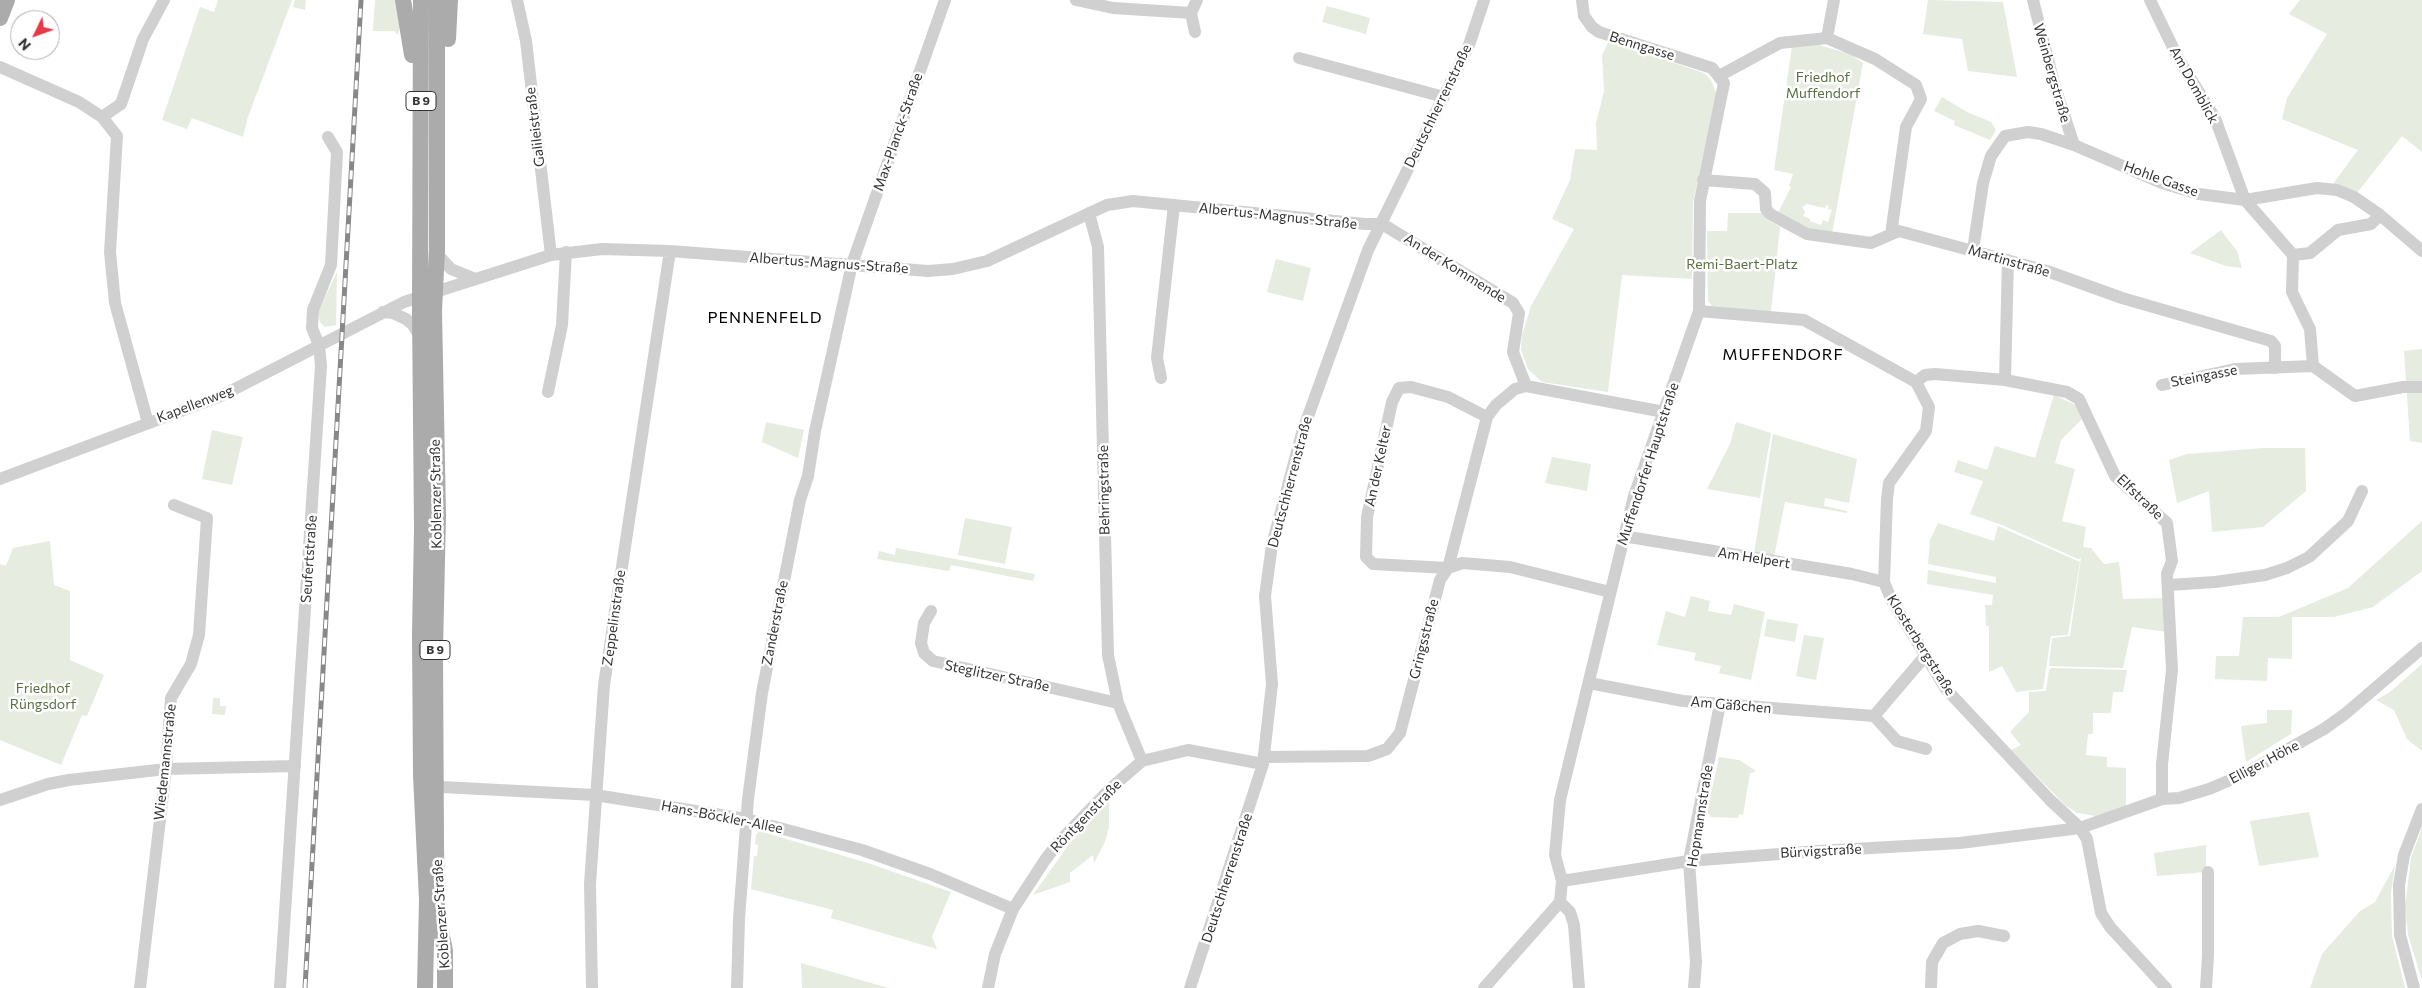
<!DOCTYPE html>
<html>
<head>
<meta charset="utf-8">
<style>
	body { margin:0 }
	#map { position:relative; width:2422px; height:988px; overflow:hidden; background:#fff; font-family:Commissioner,sans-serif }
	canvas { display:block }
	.north { position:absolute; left:10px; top:10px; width:50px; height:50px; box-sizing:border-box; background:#fff; border:1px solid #adadad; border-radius:50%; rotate:228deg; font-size:14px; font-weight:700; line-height:20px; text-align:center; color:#333 }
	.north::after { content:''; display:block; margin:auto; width:18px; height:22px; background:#e63946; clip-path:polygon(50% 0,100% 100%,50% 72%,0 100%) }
</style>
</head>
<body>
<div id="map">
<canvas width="2422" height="988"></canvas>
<div class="north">N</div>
</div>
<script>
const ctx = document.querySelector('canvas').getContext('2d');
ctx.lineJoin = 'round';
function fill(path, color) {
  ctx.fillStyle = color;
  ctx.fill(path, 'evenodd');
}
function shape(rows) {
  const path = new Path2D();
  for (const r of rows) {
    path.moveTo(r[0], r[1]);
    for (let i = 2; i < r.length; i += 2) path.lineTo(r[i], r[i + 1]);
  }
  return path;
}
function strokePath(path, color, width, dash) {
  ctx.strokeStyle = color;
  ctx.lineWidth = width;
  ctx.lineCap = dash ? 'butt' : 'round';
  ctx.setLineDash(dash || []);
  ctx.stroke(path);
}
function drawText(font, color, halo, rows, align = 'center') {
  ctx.font = font + ' Commissioner,sans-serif';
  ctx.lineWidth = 5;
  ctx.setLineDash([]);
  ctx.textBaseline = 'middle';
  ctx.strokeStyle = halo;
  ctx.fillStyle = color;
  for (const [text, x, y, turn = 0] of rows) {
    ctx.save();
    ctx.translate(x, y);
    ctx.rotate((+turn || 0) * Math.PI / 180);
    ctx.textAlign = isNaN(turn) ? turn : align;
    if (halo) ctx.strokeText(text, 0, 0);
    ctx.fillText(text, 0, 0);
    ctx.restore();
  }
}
const green = shape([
	[218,0,292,0,248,117,243,137,192,118,187,129,162,120,200,7,214,12],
	[295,0,306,0,305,10,293,7],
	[375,0,399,0,401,23,398,35,394,31,373,31],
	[1928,0,2003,2,2017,77,1968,71,1962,39,1923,34],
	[2300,0,2422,0,2422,152,2402,136,2356,194,2333,184,2358,150,2282,119,2287,98,2327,34,2289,14],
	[1327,6,1370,18,1366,34,1322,22],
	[1609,41,1704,73,1711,80,1717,95,1693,202,1692,279,1622,275,1608,392,1542,382,1528,369,1521,350,1522,335,1531,306,1574,229,1552,219,1570,180,1575,149,1597,150,1596,123,1604,91,1602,55],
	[1819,45,1850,54,1863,63,1832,234,1817,232,1778,213,1791,187,1789,186,1793,174,1774,170,1792,46],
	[1807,204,1825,208,1826,205,1829,206,1828,209,1832,210,1828,222,1823,220,1821,225,1810,221,1810,219,1803,216,1805,212,1802,207],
	[1942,97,1967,112,1991,122,1996,130,1990,140,1954,125,1955,121,1934,111],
	[1728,213,1762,213,1766,219,1780,227,1771,312,1712,306,1708,301,1707,231,1727,231],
	[2221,230,2237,251,2242,268,2226,266,2190,253],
	[1276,259,1311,268,1303,301,1267,292],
	[337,272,336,325,325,327,320,322,318,312],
	[2422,349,2422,443,2410,441,2404,351],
	[2054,395,2080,407,2084,417,2061,440,2055,463,2075,469,2062,521,2086,527,2083,547,2091,548,2104,564,2119,562,2123,599,2166,598,2167,632,2132,627,2123,668,2049,666,2052,638,2070,636,2081,558,2078,559,2002,525,1970,514,1983,481,1954,472,1958,460,1987,470,1995,446,2035,458],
	[766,422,804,430,798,458,762,442],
	[1736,422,1771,433,1760,498,1707,489,1730,444],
	[212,430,243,437,232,485,202,479],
	[1773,434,1857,459,1849,503,1825,498,1824,506,1847,511,1847,513,1785,502,1774,557,1754,554],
	[2264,448,2305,448,2306,491,2263,527,2212,532,2209,491,2177,503,2169,460,2187,454],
	[1552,457,1591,464,1587,491,1545,483],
	[965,518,1012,527,1005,564,958,555],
	[2422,521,2422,571,2373,607,2334,617,2292,617,2292,659,2268,658,2267,681,2215,679,2216,656,2239,656,2243,617,2279,617,2348,588],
	[1938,523,1994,541,1998,526,2080,562,2068,635,2051,636,2043,689,2016,692,2002,666,1989,672,1989,626,1986,626,1985,605,1992,605,1993,595,1927,584,1928,570,1996,583,1996,577,1928,564,1930,540],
	[50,541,54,585,70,591,70,660,104,675,87,716,82,715,61,765,0,740,0,564,6,566,13,548],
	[896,548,1035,574,1033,581,951,565,949,571,877,559,879,551,895,555],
	[1691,596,1710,601,1708,611,1731,615,1734,604,1765,612,1751,680,1719,673,1721,666,1694,660,1696,653,1657,645,1666,611,1685,617],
	[1767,619,1798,624,1795,642,1764,636],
	[1804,635,1824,638,1816,680,1796,676],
	[2422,664,2422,751,2407,739,2394,710,2376,700,2390,692],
	[2051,668,2127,670,2123,692,2113,692,2111,713,2093,713,2093,734,2088,734,2086,755,2107,757,2107,767,2126,768,2126,807,2096,816,2077,813,2065,805,2011,750,2021,745,2010,732,2029,712,2029,692,2046,691,2049,670],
	[213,698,220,698,220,706,226,706,225,715,212,714],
	[2267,710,2292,710,2291,734,2246,762,2241,726,2267,723],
	[1719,757,1739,760,1755,770,1755,772,1750,773,1743,815,1739,814,1738,818,1711,817,1707,812],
	[1109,801,1109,827,1105,842,1094,863,1093,855,1070,873,1070,882,1033,895,1069,844],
	[2309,812,2319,857,2259,866,2250,821],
	[2422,828,2422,980,2408,935,2405,907,2411,858],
	[759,831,868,863,951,892,932,937,937,949,831,918,833,910,751,889,754,856,757,856,758,845,755,844,756,835],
	[2206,845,2206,872,2157,876,2154,853],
	[2395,865,2391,893,2392,936,2405,988,2310,988,2322,954,2359,912,2375,902],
	[801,963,885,987,888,988,802,988]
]);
const minor = shape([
	[517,0,526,41,551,255],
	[1076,0,1113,8,1191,13,1197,0],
	[2033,0,2055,87,2074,145],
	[2150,0,2179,60,2215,118,2245,200,2293,255,2310,253,2338,230,2371,224,2380,215],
	[1191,13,1195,32],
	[1827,38,1834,0],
	[1299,58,1444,97],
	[0,67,79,102,102,117,117,136,110,252,115,303,148,423],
	[1719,76,1780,43,1827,38,1875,59,1916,85,1921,99,1906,127,1891,234],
	[102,117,121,104,143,39,164,0],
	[1703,180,1755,184,1765,193,1766,209,1770,214,1807,234,1871,243,1899,231,2047,271,2122,298,2271,341,2275,346,2275,368],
	[1089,213,1098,247,1108,655,1118,703,1142,761],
	[437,250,440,257,451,269,473,278],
	[1973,250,1983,183,1991,156,2005,136,2028,132,2041,134,2074,145,2162,183,2199,194,2245,200,2317,188,2337,190,2354,197,2380,215,2422,251],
	[2293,255,2292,292,2310,329,2313,366,2355,396,2403,387,2422,387],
	[1699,311,1804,320,1916,382,1929,407,1926,431,1889,483,1887,499,1884,582,1891,599,1946,689,2050,800,2080,828,2087,839,2101,913,2110,927,2166,988],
	[383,312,393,313,406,319,413,325,420,337],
	[1161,378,1157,358,1174,205],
	[2005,380,2008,260],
	[1916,382,1925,375,1935,374,2005,380,2067,392,2079,399,2115,476,2167,523,2172,561,2167,574,2172,670,2162,764,2162,799],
	[2162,385,2235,369,2313,366],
	[548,392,562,325,566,252],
	[0,479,221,396,404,302,551,255,602,249,670,251,928,271,953,269,987,261,1107,205,1133,201,1365,224,1382,224,1513,303,1519,313,1513,352,1526,386,1664,412],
	[1623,536,1852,574,1884,582],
	[1448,568,1373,564,1366,557,1367,517,1392,402,1399,388,1411,387,1448,397,1487,417],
	[1448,568,1487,417,1496,405,1515,389,1526,386],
	[2169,585,2215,582,2265,575,2287,568,2309,557,2348,521,2362,491],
	[931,611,924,623,921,643,924,653,933,661,1118,703],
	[1589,683,1683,701,1874,716,1926,655],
	[1874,716,1897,741,1926,749],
	[1264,757,1368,756,1387,749,1400,733,1440,580,1448,568,1462,563,1510,567,1610,592],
	[429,781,442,787,595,795,746,819,862,850,930,874,1013,909],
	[0,800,48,784,69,780,166,769,295,766],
	[1562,881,1689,861,1818,851,1960,843,2080,828,2162,799,2179,798,2209,789,2242,775,2324,729,2345,714,2422,648],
	[140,988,166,769,171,698,191,664,199,635,207,518,174,505],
	[280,988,321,366,319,345,312,328,313,310,331,265,337,152,328,137],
	[592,988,590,884,604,685,670,251],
	[737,988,739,919,748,799,762,693,800,500,808,476,815,431,852,264,945,0],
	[988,988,995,954,1013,909,1045,860,1058,843,1111,788,1142,761,1188,750,1263,764],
	[1190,988,1263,764,1272,684,1265,596,1272,545,1302,433,1368,250,1469,45,1484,0],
	[1484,988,1560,902],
	[1579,988,1574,925,1570,912,1560,902,1562,881,1555,855,1560,800,1634,496,1699,311,1700,201,1724,83,1712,68,1599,32,1592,27,1584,16,1582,0],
	[1694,988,1696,962,1689,861,1720,704],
	[1931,988,1932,962,1943,943,1960,934,1978,931,2004,936],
	[2206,988,2208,955,2208,872],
	[2414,988,2400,935,2399,885,2404,855,2422,809]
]);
const major = shape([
	[403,0,412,55],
	[421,0,420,311,422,529,420,634,421,775,427,900,425,988],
	[437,0,437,250,434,311,438,515,435,651,436,845,437,910,445,951,445,988],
	[0,18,7,0],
	[448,39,450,0]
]);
const rail = shape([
	[305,988,361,0]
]);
const shields = [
	[421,101,30],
	[435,650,30]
];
const shieldNames = [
	["B 9",421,101],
	["B 9",435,650]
];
const streetNames = [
	["Benngasse",1642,46,17],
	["Weinbergstraße",2052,73,74],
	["Am Domblick",2194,85,61],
	["Deutschherrenstraße",1438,106,-64],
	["Galileistraße",535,127,-97],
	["Max-Planck-Straße",898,132,-71],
	["Hohle Gasse",2161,179,20],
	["Albertus-Magnus-Straße",1278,216,6],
	["Martinstraße",2009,261,16],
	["Albertus-Magnus-Straße",829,263,4],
	["An der Kommende",1455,268,32],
	["Steingasse",2204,376,-11],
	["Kapellenweg",195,404,-21],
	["Muffendorfer Hauptstraße",1648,464,-72],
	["An der Kelter",1378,466,-78],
	["Deutschherrenstraße",1290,482,-75],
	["Behringstraße",1104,490,-91],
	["Koblenzer Straße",436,494,-91],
	["Elfstraße",2140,497,44],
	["Am Helpert",1754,558,9],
	["Seufertstraße",309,559,-86],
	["Zeppelinstraße",614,618,-82],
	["Zanderstraße",775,623,-79],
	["Gringsstraße",1424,639,-76],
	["Klosterbergstraße",1921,645,58],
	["Steglitzer Straße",997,676,12],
	["Am Gäßchen",1731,705,5],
	["Wiedemannstraße",165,762,-84],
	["Elliger Höhe",2264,762,-28],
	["Röntgenstraße",1086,816,-46],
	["Hopmannstraße",1700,816,-81],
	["Hans-Böckler-Allee",722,817,11],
	["Bürvigstraße",1821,851,-3],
	["Deutschherrenstraße",1227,878,-72],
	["Koblenzer Straße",441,914,-94]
];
const parkNames = [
	["Friedhof",1823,77],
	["Muffendorf",1823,93],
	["Remi-Baert-Platz",1742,264],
	["Friedhof",43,688],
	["Rüngsdorf",43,704]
];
const quarterNames = [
	["PENNENFELD",765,318],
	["MUFFENDORF",1783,355]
];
fill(green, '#e6ecdf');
strokePath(minor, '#d0d0d0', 12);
strokePath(major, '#ababab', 16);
strokePath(rail, '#888', 5);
strokePath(rail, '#fff', 3, [9]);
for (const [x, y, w] of shields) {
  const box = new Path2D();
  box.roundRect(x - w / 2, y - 9.5, w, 19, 4);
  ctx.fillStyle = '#fff';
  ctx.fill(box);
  strokePath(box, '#333', 1);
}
drawText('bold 12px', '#333', null, shieldNames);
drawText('14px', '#333', '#fff', streetNames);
drawText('14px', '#56703f', '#fff', parkNames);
ctx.letterSpacing = '1px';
drawText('16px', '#000', '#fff', quarterNames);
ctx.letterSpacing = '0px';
</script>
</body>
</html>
